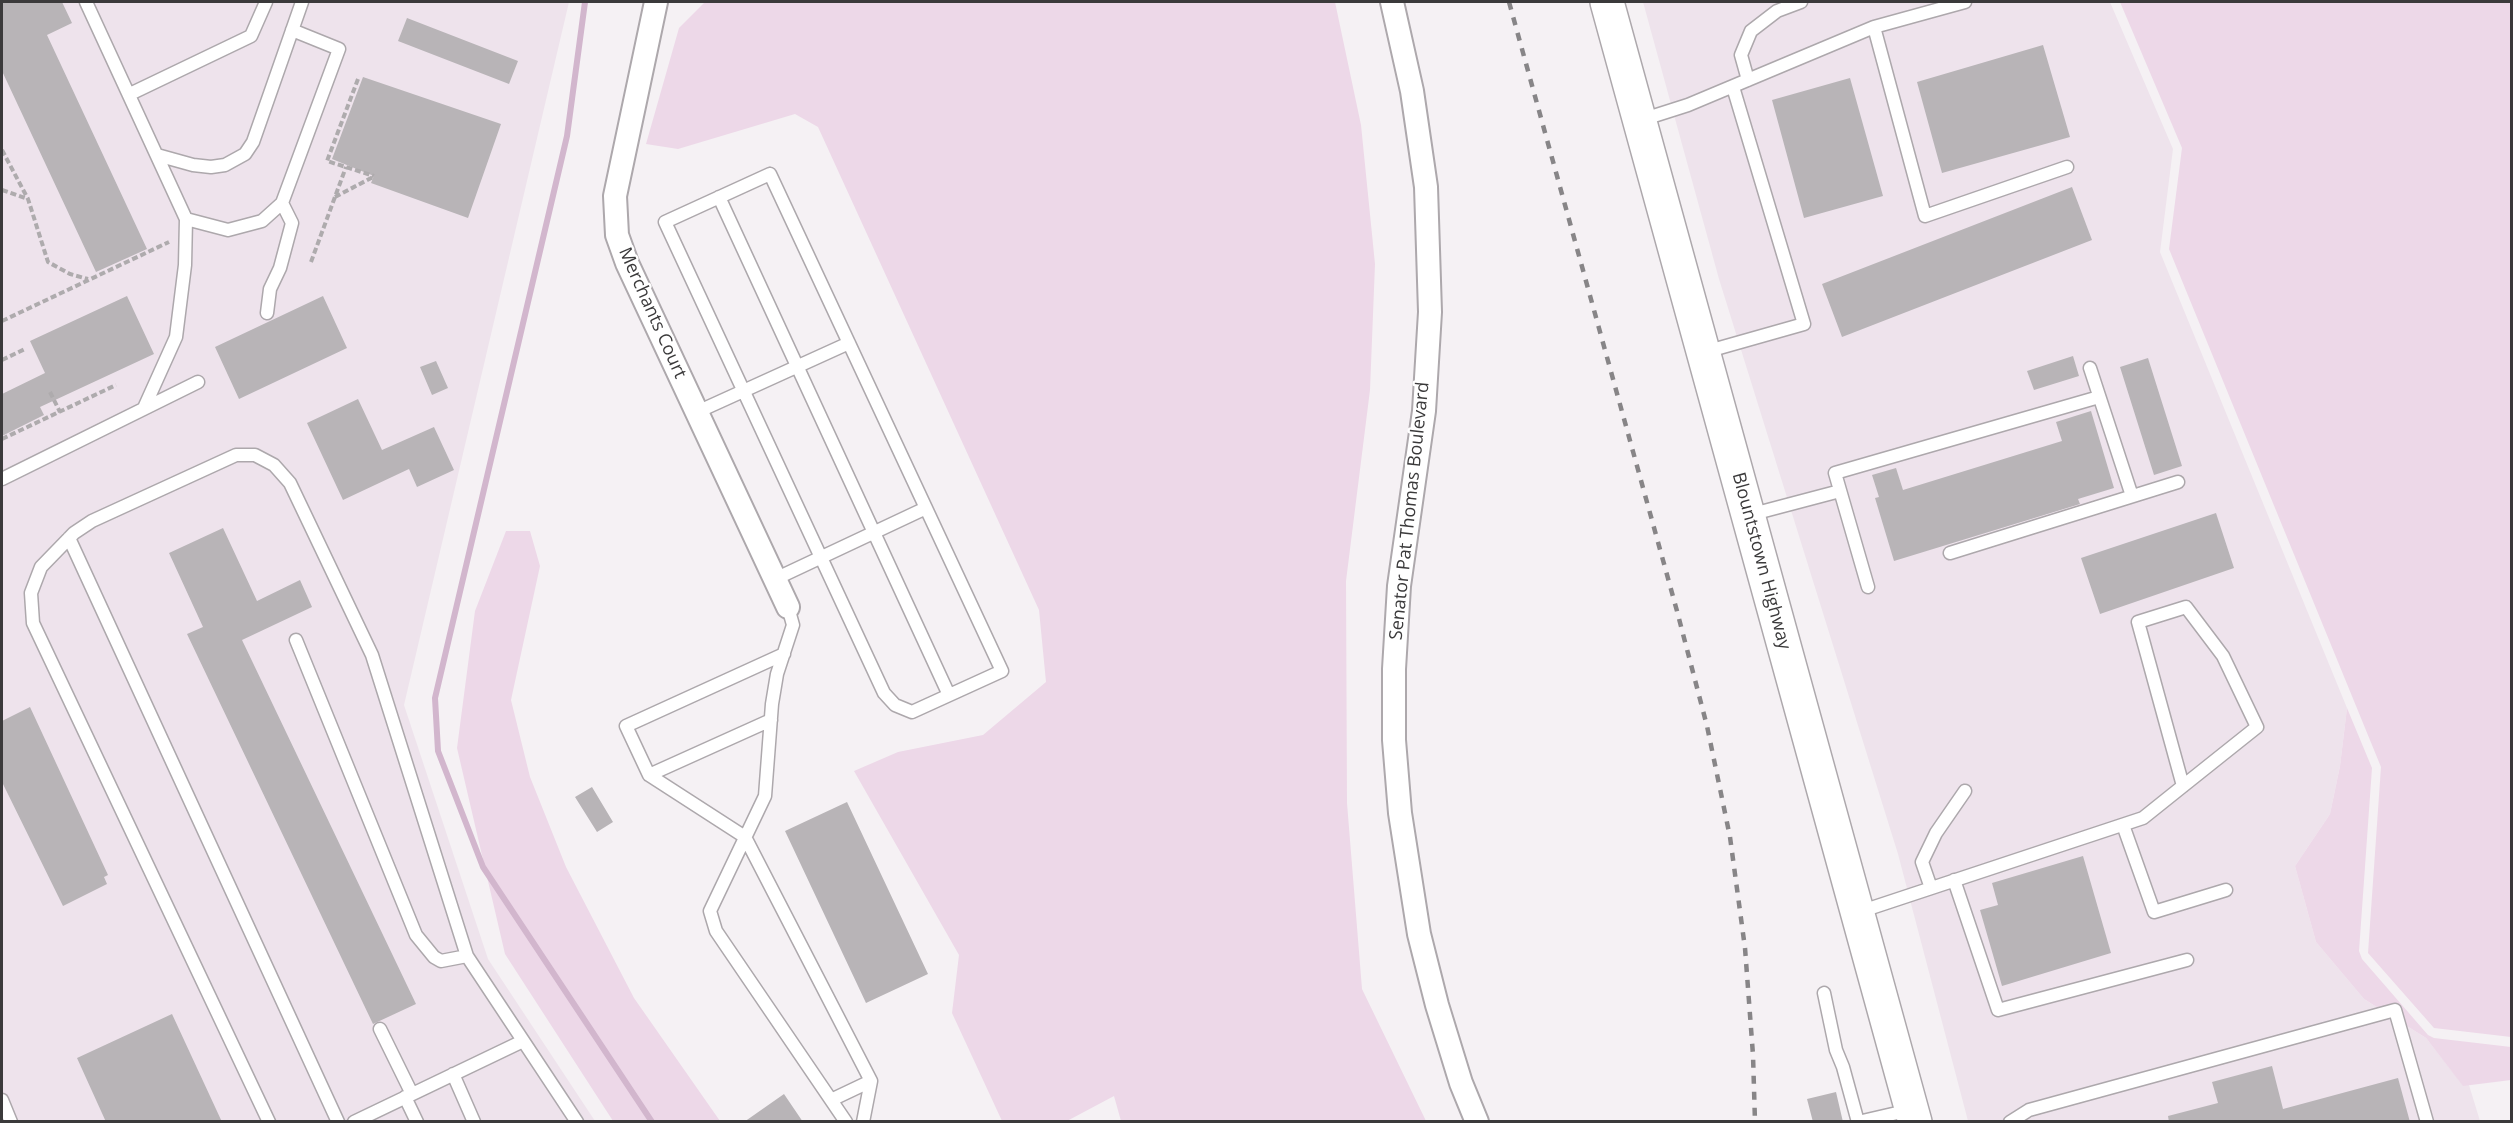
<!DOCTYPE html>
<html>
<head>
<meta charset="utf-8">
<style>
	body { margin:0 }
	#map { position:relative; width:2513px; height:1123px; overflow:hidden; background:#f5f1f4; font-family:"Open Sans",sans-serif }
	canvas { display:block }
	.frame { position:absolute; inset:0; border:3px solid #3b3a3b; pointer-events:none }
</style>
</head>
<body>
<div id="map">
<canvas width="2513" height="1123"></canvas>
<div class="frame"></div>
</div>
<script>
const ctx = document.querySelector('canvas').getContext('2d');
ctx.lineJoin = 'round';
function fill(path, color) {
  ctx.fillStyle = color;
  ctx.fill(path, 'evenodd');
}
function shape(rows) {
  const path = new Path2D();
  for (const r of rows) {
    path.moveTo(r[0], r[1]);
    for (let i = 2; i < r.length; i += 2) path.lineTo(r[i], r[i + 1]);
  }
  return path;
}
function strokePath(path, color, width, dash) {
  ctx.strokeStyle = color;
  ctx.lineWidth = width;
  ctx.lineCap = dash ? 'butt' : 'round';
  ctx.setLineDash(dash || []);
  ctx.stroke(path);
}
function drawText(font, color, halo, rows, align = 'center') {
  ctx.font = font + ' "Open Sans",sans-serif';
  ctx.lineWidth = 4.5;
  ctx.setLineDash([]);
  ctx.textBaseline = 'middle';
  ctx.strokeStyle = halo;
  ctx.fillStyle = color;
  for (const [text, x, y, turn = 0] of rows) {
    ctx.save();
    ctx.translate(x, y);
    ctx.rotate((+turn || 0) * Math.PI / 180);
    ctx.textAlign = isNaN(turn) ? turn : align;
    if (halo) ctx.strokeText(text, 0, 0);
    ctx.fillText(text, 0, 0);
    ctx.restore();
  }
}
const built = shape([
	[2,2,569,2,404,705,488,959,595,1121,2,1122],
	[1643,2,2110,2,2173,149,2160,252,2347,708,2340,766,2330,814,2295,866,2316,942,2364,999,2426,1038,2463,1085,2469,1085,2480,1121,1968,1121,1898,854,1719,279]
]);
const green = shape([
	[705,2,1335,2,1361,125,1375,264,1370,390,1346,581,1347,803,1362,989,1426,1121,1121,1121,1114,1096,1067,1121,1002,1121,952,1013,959,955,854,771,898,752,983,735,1046,682,1039,610,818,127,795,114,678,149,646,144,679,28],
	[2120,2,2511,2,2511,1037,2434,1028,2368,953,2381,767,2169,249,2182,148],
	[506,531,530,531,540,566,511,700,530,777,566,867,634,998,720,1121,613,1121,505,954,457,748,475,611],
	[2347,708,2372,768,2359,951,2362,959,2428,1035,2434,1038,2511,1047,2511,1080,2463,1086,2426,1038,2364,999,2316,942,2295,866,2330,814,2340,766]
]);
const stream = shape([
	[585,2,567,136,435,698,438,751,483,867,652,1122]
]);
const building = shape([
	[2,2,62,2,72,23,47,35,147,249,96,272,2,71],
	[407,18,518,61,509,84,398,41],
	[2043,45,2070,137,1942,173,1917,82],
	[363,77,501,124,468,218,371,183,374,176,332,159],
	[1850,78,1883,196,1804,218,1772,100],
	[2072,187,2092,240,1842,337,1822,284],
	[127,296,154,354,40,407,44,415,2,436,2,394,45,373,30,341],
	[323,296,347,348,239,399,215,347],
	[2073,356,2079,376,2034,390,2027,371],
	[2148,358,2182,466,2154,475,2120,367],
	[436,361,448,388,432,395,420,367],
	[358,399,382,450,434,427,454,470,417,487,409,469,343,500,307,423],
	[2091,411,2114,488,2078,499,2080,504,1894,561,1875,498,1879,497,1872,475,1896,468,1903,490,2062,441,2056,422],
	[2216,513,2234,568,2100,614,2081,558],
	[223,528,257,601,300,580,312,607,242,640,416,1004,373,1024,187,634,203,627,169,553],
	[30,707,108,875,104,877,107,884,63,906,2,782,2,721],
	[592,787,613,822,597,832,575,797],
	[847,802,928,974,866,1003,785,831],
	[2083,856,2111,953,2002,986,1980,910,1998,905,1992,883],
	[172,1014,222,1122,106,1122,77,1058],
	[2272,1066,2283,1109,2398,1078,2410,1122,2169,1122,2168,1116,2218,1103,2212,1082],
	[1836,1092,1843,1122,1813,1122,1807,1099],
	[784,1094,803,1122,744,1122]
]);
const path = shape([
	[358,79,327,161,374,176],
	[2,150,28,199,48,262,70,274,88,279],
	[2,190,28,199],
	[335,197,373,177],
	[311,262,346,167],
	[2,321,169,242],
	[2,360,25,349],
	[50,392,60,412],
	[2,439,116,385]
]);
const lane = shape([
	[86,2,186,219,185,265,176,337,144,408],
	[1874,27,1925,216,2067,167],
	[1748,80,1741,55,1751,31,1777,11,1801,2],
	[130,94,251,36,266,2],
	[1641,120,1688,105,1874,27,1965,2],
	[157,155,193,165,211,167,225,165,245,154,253,142,302,2],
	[770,174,1002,671,912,712,895,705,884,693,665,222,770,174],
	[719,197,949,695],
	[186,219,228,230,262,221,282,203,339,49,292,30],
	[267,313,270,289,280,268,292,223,282,203],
	[1705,352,1804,324,1733,87],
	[2090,368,2132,496],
	[697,412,849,343],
	[2,479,198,382],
	[1749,515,1840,491],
	[69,538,338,1122],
	[1950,553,2178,482],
	[775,579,926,508],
	[1868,587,1835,473,2099,397],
	[788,607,793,625,777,674,772,704,765,796,710,911,716,931,846,1122],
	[296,640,416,935,434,957,441,961,467,956],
	[771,720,649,775,745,837,871,1081,863,1122],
	[649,775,626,726,784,654],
	[2123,825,2154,912,2226,890],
	[1954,880,1998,1010,2187,960],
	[1931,888,1922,862,1936,833,1965,791],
	[1859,912,2143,818,2183,786,2257,727,2223,656,2186,607,2138,622,2183,786],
	[1824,993,1836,1050,1843,1067,1858,1122],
	[380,1029,412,1094],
	[453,1074,474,1122],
	[405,1097,417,1122],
	[2,1100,11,1122],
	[831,1100,871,1081],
	[269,1122,33,623,31,593,41,567,74,533,92,521,236,455,255,455,274,465,290,483,372,655,467,956,577,1122],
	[354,1122,523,1041],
	[1858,1122,1910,1110],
	[2010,1122,2029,1110,2395,1010,2427,1122]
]);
const street = shape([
	[656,2,615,196,617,235,627,263,788,607],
	[1392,2,1412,91,1426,187,1430,312,1424,411,1399,586,1394,669,1394,740,1400,813,1419,934,1437,1005,1461,1083,1477,1122]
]);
const primary = shape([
	[1607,2,1915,1122]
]);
const rail = shape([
	[1509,2,1677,611,1707,726,1730,837,1745,948,1753,1055,1755,1122]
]);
const streetNames = [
	["Merchants Court",652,313,66],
	["Senator Pat Thomas Boulevard",1410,511,-84],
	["Blountstown Highway",1761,561,75]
];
fill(built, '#eee3ec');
fill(green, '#edd8e8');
strokePath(stream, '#d2b6cd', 6);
fill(building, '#b8b4b7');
strokePath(lane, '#ada8ac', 15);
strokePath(street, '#ada8ac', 26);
strokePath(primary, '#ada8ac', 36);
strokePath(path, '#aeabad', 4, [6, 3]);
strokePath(lane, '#fff', 12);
strokePath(street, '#fff', 22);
strokePath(primary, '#fff', 33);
strokePath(rail, '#878587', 4.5, [8, 8]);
drawText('18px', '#3b3a3b', '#fff', streetNames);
</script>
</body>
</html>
